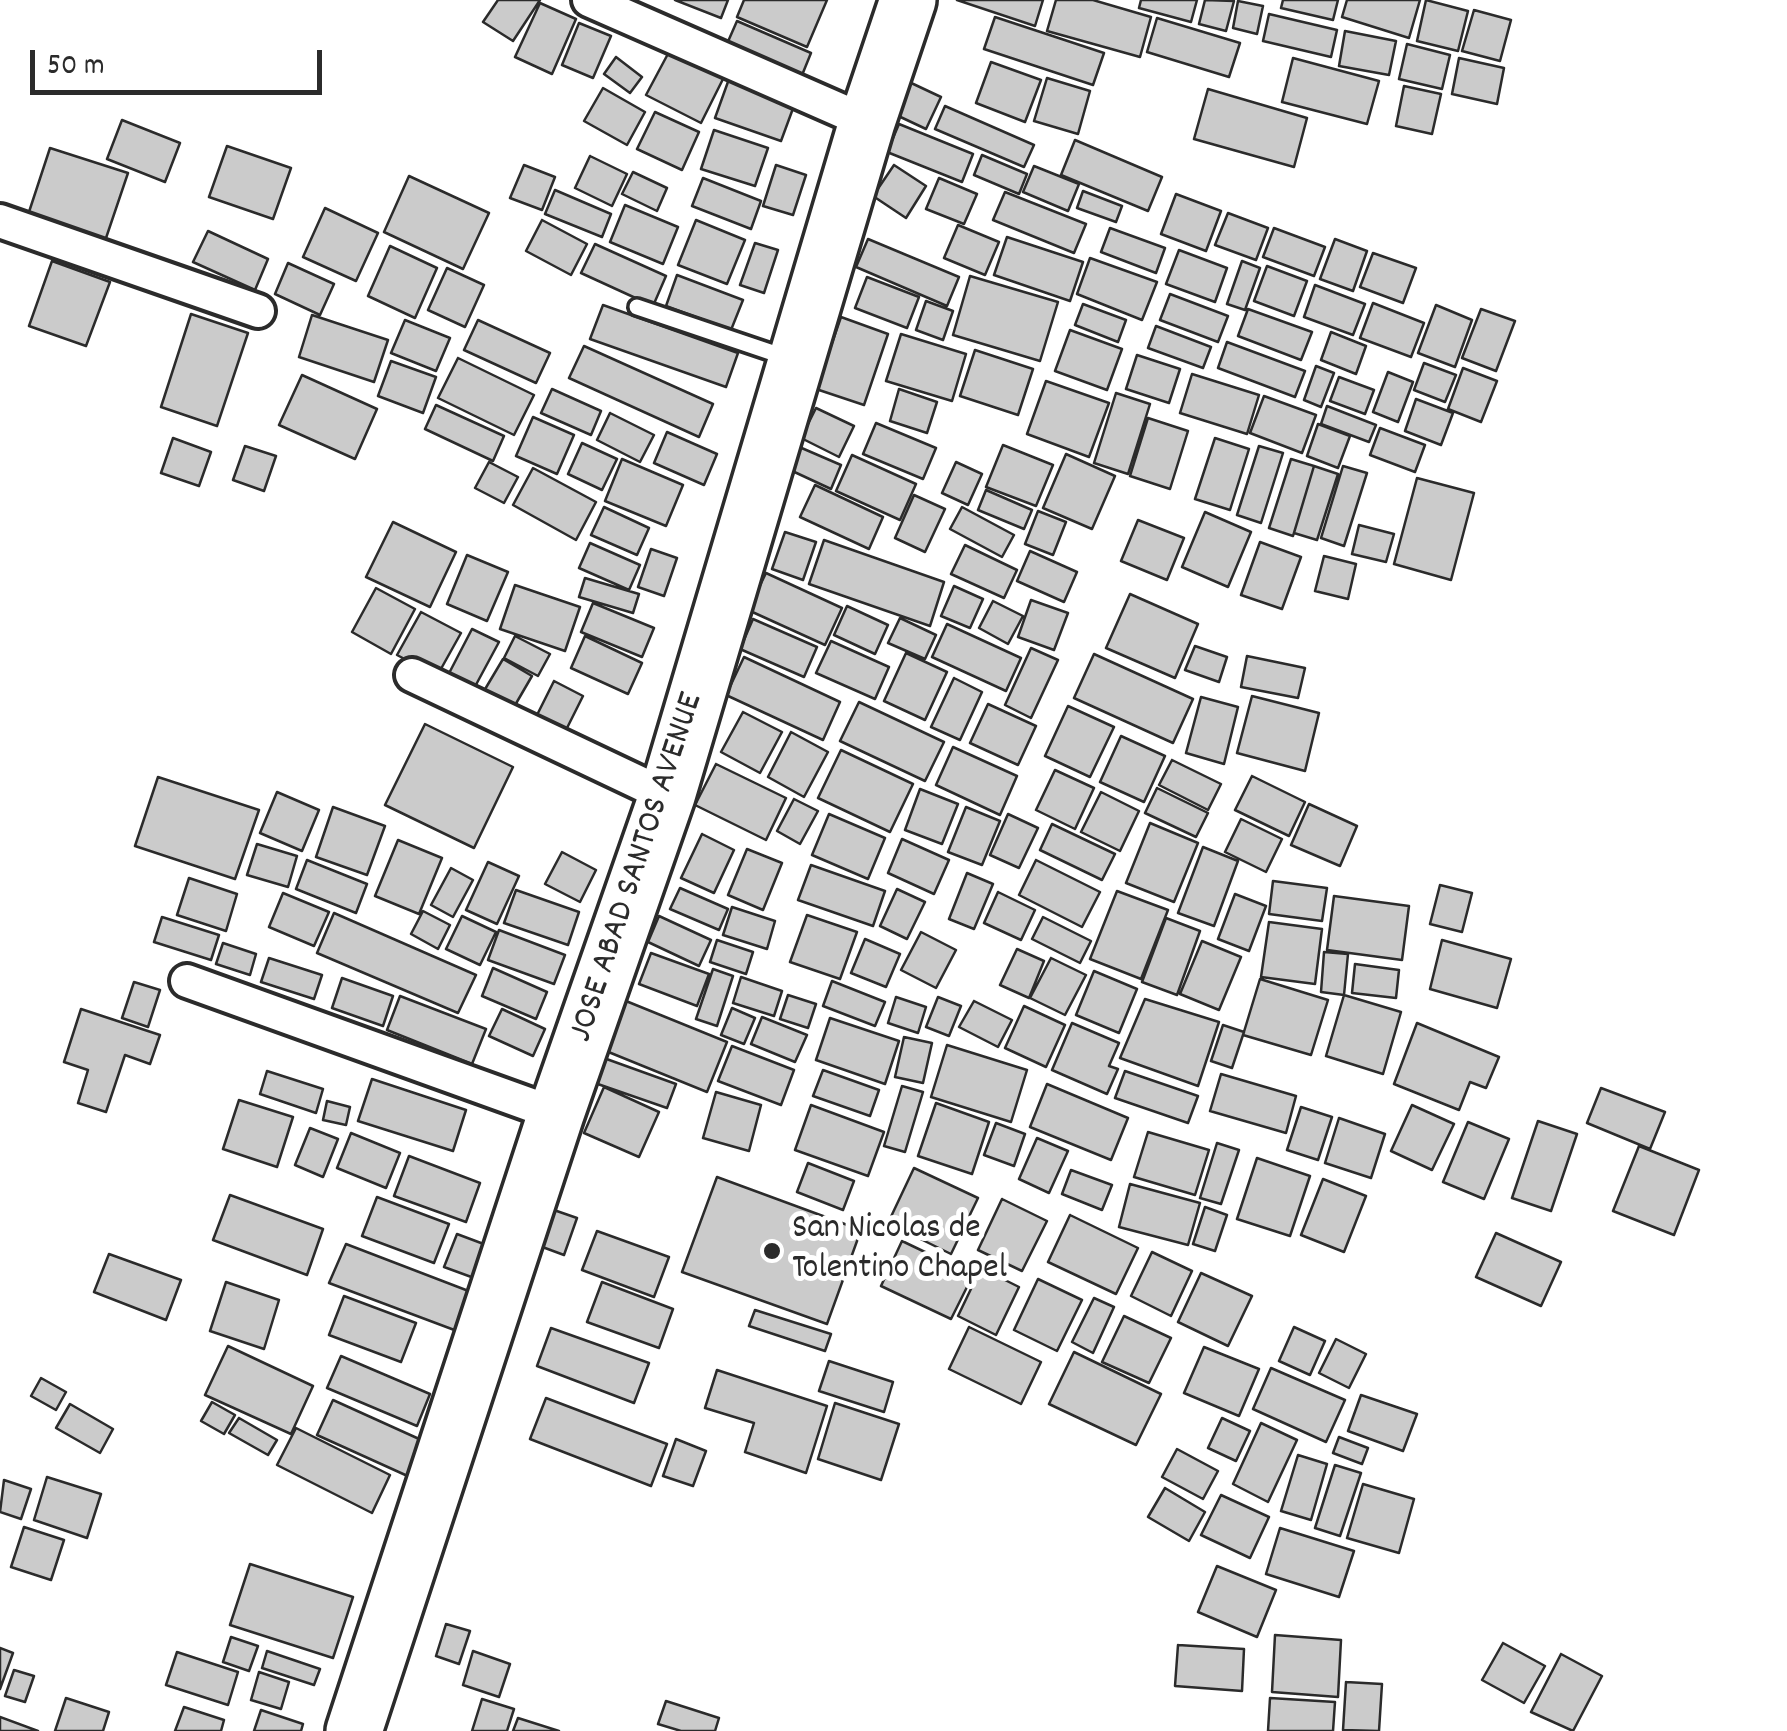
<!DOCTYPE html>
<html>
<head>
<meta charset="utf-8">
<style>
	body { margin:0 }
	#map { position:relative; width:1787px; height:1731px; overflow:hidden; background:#fff; font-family:Dekko,sans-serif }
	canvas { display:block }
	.scale { position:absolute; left:30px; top:50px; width:292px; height:45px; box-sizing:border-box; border:5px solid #2b2b2b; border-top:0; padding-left:12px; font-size:30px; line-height:35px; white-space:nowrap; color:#2b2b2b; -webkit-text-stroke:8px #fff; paint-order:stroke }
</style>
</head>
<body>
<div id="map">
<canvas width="1787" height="1731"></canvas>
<div class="scale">50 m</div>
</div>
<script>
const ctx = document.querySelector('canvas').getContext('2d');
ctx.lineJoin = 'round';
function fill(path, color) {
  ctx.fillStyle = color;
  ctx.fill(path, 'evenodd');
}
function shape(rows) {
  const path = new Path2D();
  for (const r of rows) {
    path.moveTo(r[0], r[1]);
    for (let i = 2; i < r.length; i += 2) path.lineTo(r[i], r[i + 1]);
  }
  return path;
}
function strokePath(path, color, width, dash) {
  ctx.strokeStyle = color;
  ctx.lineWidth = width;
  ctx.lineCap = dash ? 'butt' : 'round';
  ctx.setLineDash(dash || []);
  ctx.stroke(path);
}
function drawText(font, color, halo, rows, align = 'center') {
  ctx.font = font + ' Dekko,sans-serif';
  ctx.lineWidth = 10;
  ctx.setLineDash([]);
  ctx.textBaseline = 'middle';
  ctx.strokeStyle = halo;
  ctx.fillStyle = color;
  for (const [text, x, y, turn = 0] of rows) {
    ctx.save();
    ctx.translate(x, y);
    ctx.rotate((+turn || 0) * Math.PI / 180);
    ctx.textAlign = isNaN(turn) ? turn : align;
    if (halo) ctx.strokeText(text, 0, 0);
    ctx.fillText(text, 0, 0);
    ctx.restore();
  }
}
const building = shape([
	[498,0,540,0,513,41,483,22,498,0],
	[675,0,728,0,721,18,675,0],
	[744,0,827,0,807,47,737,17,744,0],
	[957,0,1043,0,1035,26,957,0],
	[1056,0,1093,0,1151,17,1140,57,1047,31,1056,0],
	[1141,0,1197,0,1191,22,1139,8,1141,0],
	[1205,0,1234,1,1226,31,1199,24,1205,0],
	[1283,0,1338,0,1333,20,1281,8,1283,0],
	[1347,0,1420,0,1409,38,1342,17,1347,0],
	[1426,0,1468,11,1458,51,1417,41,1426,0],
	[1238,1,1263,6,1257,34,1233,28,1238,1],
	[540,3,576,19,552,74,515,57,540,3],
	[1474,10,1511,20,1500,61,1462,51,1474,10],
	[1269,14,1337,30,1331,57,1263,41,1269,14],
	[995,17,1104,53,1093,85,984,49,995,17],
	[1157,18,1240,43,1229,77,1147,52,1157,18],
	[737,21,811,53,798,85,723,53,737,21],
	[579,23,611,36,593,78,562,65,579,23],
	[1345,31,1396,41,1389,75,1339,66,1345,31],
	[1407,44,1450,55,1442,89,1399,79,1407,44],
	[670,50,724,77,701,123,646,95,670,50],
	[616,57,642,77,630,93,604,74,616,57],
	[1293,58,1379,81,1367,124,1282,102,1293,58],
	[1459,58,1504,68,1497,104,1452,94,1459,58],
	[991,62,1041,80,1025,122,976,103,991,62],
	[1047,78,1090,91,1078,134,1034,121,1047,78],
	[729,79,795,103,781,141,715,118,729,79],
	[907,81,941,97,926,129,892,113,907,81],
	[1404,86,1441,94,1432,134,1396,126,1404,86],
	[603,88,645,112,627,145,584,121,603,88],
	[1208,89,1307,118,1294,167,1194,139,1208,89],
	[945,106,1034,145,1024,167,935,129,945,106],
	[655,112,699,132,682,170,637,149,655,112],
	[122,120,180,143,165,182,107,159,122,120],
	[899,124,973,154,962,182,887,152,899,124],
	[714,130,768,148,755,186,701,169,714,130],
	[1075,140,1162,177,1148,211,1061,175,1075,140],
	[227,146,291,168,273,219,209,197,227,146],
	[50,148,128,173,105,241,28,215,50,148],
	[982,155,1027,174,1019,194,974,175,982,155],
	[590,156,627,174,612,206,575,188,590,156],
	[524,165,555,177,542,210,510,198,524,165],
	[776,165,806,175,793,215,763,206,776,165],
	[894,165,926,186,906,218,873,196,894,165],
	[1034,166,1079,184,1068,211,1023,192,1034,166],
	[633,172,667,188,657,211,622,194,633,172],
	[409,176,489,213,463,269,384,232,409,176],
	[703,178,761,201,751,229,692,206,703,178],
	[939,178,977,194,964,224,926,209,939,178],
	[555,190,611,214,602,237,545,214,555,190],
	[1083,191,1122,206,1116,222,1077,208,1083,191],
	[1005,192,1086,224,1074,253,993,220,1005,192],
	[1176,194,1221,211,1206,251,1161,234,1176,194],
	[625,205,678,227,663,264,610,242,625,205],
	[325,208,378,233,356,281,303,257,325,208],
	[1228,213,1268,228,1256,260,1215,245,1228,213],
	[542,220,587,244,571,275,526,251,542,220],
	[696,220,745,240,727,284,678,265,696,220],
	[958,225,999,242,985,275,944,258,958,225],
	[1110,228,1165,248,1156,273,1101,252,1110,228],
	[1274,228,1325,247,1314,276,1263,257,1274,228],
	[208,231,268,259,255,290,193,262,208,231],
	[1007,237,1083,262,1070,301,994,275,1007,237],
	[868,239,959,277,947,306,856,267,868,239],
	[1335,239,1367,251,1353,291,1320,279,1335,239],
	[755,243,778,250,764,293,740,285,755,243],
	[595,244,666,276,653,306,581,273,595,244],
	[390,246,437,268,415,318,368,296,390,246],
	[1179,250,1227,268,1215,302,1166,284,1179,250],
	[1373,253,1416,268,1403,303,1360,287,1373,253],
	[1090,258,1157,282,1142,320,1077,294,1090,258],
	[52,261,110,282,86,346,29,326,52,261],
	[1242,261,1260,268,1245,310,1227,304,1242,261],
	[288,263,334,284,320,315,275,294,288,263],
	[1267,266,1307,281,1294,316,1254,301,1267,266],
	[447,268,484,285,465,327,428,310,447,268],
	[677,275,743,300,731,330,666,306,677,275],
	[970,276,1058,302,1040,361,953,335,970,276],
	[867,277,919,297,907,328,855,308,867,277],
	[1315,285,1365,304,1353,335,1304,317,1315,285],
	[1170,294,1228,316,1218,342,1160,320,1170,294],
	[926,301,953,311,943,340,916,330,926,301],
	[1373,303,1424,323,1411,357,1360,338,1373,303],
	[1083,304,1126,320,1118,342,1075,325,1083,304],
	[603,305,738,353,726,387,590,339,603,305],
	[1436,305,1472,320,1455,367,1418,353,1436,305],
	[1248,309,1312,332,1301,360,1238,336,1248,309],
	[1481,309,1515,321,1496,371,1462,358,1481,309],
	[191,314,248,333,217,426,161,407,191,314],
	[312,315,388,340,374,382,299,357,312,315],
	[841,317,888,334,864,405,816,389,841,317],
	[405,320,450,338,436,371,391,353,405,320],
	[478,320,550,353,536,383,464,350,478,320],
	[1156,326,1211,347,1203,368,1148,348,1156,326],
	[1070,330,1122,349,1107,390,1055,371,1070,330],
	[1331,332,1366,346,1356,374,1321,360,1331,332],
	[901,334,966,354,952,401,886,381,901,334],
	[1227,342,1305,371,1295,397,1218,368,1227,342],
	[584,346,713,404,699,437,569,378,584,346],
	[975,350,1033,369,1018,415,960,396,975,350],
	[1137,355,1180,369,1169,403,1126,389,1137,355],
	[458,358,534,395,514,435,438,398,458,358],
	[391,361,436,377,423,413,378,396,391,361],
	[1424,363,1456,375,1445,402,1414,390,1424,363],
	[1316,366,1334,373,1321,407,1304,400,1316,366],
	[1463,368,1497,381,1481,422,1448,409,1463,368],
	[1388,372,1413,382,1398,422,1373,412,1388,372],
	[1192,374,1259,395,1247,434,1180,413,1192,374],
	[302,375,377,409,355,459,279,425,302,375],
	[1339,377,1374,390,1365,414,1330,401,1339,377],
	[1046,381,1109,403,1089,457,1027,434,1046,381],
	[552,389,601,411,591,435,541,413,552,389],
	[899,389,937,402,927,433,890,421,899,389],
	[1116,393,1150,404,1128,474,1094,463,1116,393],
	[1264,396,1316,415,1302,453,1250,433,1264,396],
	[1416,399,1453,413,1441,445,1405,431,1416,399],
	[436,405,504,436,493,461,425,429,436,405],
	[1327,406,1376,425,1369,442,1321,424,1327,406],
	[816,408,854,426,839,457,801,438,816,408],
	[610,413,654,435,640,462,597,440,610,413],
	[533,417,574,435,557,474,516,456,533,417],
	[1148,418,1188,431,1170,489,1130,476,1148,418],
	[876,423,936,448,923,479,863,454,876,423],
	[1318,424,1350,436,1338,468,1307,456,1318,424],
	[1380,428,1425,445,1415,472,1370,455,1380,428],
	[667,432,717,454,704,485,654,463,667,432],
	[173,438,211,452,199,486,161,473,173,438],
	[1215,438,1249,449,1230,510,1195,499,1215,438],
	[582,443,617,459,602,490,568,474,582,443],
	[1003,445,1053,465,1036,506,986,487,1003,445],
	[245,446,276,456,264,491,233,480,245,446],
	[797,446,841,465,831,489,788,469,797,446],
	[1259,446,1283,453,1261,523,1237,515,1259,446],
	[1066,454,1115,476,1092,529,1043,508,1066,454],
	[852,455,916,484,900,520,836,491,852,455],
	[622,459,683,485,666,526,605,501,622,459],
	[1291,459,1314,466,1293,536,1269,528,1291,459],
	[489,462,518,477,504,503,475,488,489,462],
	[956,462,982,474,968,505,942,493,956,462],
	[1314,466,1338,474,1317,540,1294,533,1314,466],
	[1343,466,1367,473,1344,546,1321,538,1343,466],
	[533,468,596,502,576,540,513,505,533,468],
	[1417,478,1474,493,1451,580,1394,564,1417,478],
	[815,485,883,517,869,549,800,517,815,485],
	[986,490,1032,510,1024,529,978,510,986,490],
	[914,495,945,509,925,552,895,538,914,495],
	[604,507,649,528,637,555,591,535,604,507],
	[962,507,1014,535,1002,557,950,529,962,507],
	[1038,511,1066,522,1053,555,1025,544,1038,511],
	[1205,512,1251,532,1228,587,1182,567,1205,512],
	[1138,520,1184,538,1167,580,1121,561,1138,520],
	[393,522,456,552,430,607,366,577,393,522],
	[1359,525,1394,534,1386,562,1352,554,1359,525],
	[785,532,816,542,803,580,772,569,785,532],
	[824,540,944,582,930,626,809,584,824,540],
	[1260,542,1301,557,1282,609,1241,595,1260,542],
	[590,543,640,565,629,590,579,568,590,543],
	[965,545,1017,570,1004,598,951,574,965,545],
	[651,549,677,558,664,596,638,587,651,549],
	[1030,551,1077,572,1064,602,1017,581,1030,551],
	[467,555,508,572,487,621,447,604,467,555],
	[1324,556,1356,564,1348,599,1315,591,1324,556],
	[766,573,842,608,825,645,748,610,766,573],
	[585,578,639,594,633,613,579,597,585,578],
	[515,585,580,607,565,651,500,629,515,585],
	[954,586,983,599,970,628,941,616,954,586],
	[376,588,415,609,391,654,352,632,376,588],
	[1130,594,1198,624,1175,678,1106,648,1130,594],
	[1031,600,1068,613,1054,650,1018,637,1031,600],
	[993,601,1023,616,1008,644,979,628,993,601],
	[593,603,654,628,642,657,581,632,593,603],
	[847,606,888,625,875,654,834,635,847,606],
	[421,612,461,633,437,676,397,655,421,612],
	[900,618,936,635,925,659,888,643,900,618],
	[753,619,817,647,804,677,740,649,753,619],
	[947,624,1021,658,1006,691,932,657,947,624],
	[472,629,499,642,471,694,445,681,472,629],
	[515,636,550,654,538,676,504,658,515,636],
	[585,636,642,663,628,694,571,668,585,636],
	[831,641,889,667,875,699,816,673,831,641],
	[1195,646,1227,657,1219,682,1185,670,1195,646],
	[1031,648,1058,660,1031,718,1005,705,1031,648],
	[906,653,947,672,925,720,884,701,906,653],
	[1094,654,1193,699,1173,743,1074,698,1094,654],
	[1247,656,1305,668,1298,698,1241,687,1247,656],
	[744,657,840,702,823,740,726,695,744,657],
	[503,659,532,676,507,719,478,701,503,659],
	[954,678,982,692,960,740,931,727,954,678],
	[554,681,583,696,562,738,533,723,554,681],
	[1252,696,1319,713,1305,771,1237,753,1252,696],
	[1201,697,1238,707,1224,764,1186,753,1201,697],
	[859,702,944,742,925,781,840,741,859,702],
	[988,704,1036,726,1018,765,970,743,988,704],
	[1068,706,1114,727,1090,777,1045,756,1068,706],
	[743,712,782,732,760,773,721,752,743,712],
	[425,724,513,767,474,848,385,805,425,724],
	[791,732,828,752,804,797,768,777,791,732],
	[1121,736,1165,756,1144,802,1100,782,1121,736],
	[953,747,1017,776,1000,815,936,785,953,747],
	[841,750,913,784,890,832,818,798,841,750],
	[1172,760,1221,784,1208,810,1159,785,1172,760],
	[716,764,786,798,766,840,695,805,716,764],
	[1055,770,1094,788,1075,829,1036,810,1055,770],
	[1252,776,1305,802,1289,836,1235,810,1252,776],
	[158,777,259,810,235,879,135,846,158,777],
	[1157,788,1208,813,1196,837,1145,813,1157,788],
	[920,789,958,804,942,844,905,830,920,789],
	[277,792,319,810,302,851,260,833,277,792],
	[1101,792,1139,811,1120,851,1081,832,1101,792],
	[794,799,818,811,800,844,777,831,794,799],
	[1309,804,1357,826,1340,866,1291,845,1309,804],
	[333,807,385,826,367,875,316,857,333,807],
	[966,807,1000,821,982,865,948,852,966,807],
	[829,814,885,838,868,879,812,855,829,814],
	[1008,814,1038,828,1019,868,990,855,1008,814],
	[1241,819,1282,839,1266,872,1225,852,1241,819],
	[1150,823,1198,843,1174,902,1126,883,1150,823],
	[1052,824,1115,854,1102,880,1040,850,1052,824],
	[702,834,734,850,714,893,681,878,702,834],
	[902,839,949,860,934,894,888,873,902,839],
	[398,840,442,858,419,914,375,896,398,840],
	[257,844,297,856,288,887,247,875,257,844],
	[1203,847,1238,861,1214,926,1178,913,1203,847],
	[747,849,782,863,763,910,728,895,747,849],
	[562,852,596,870,580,902,545,884,562,852],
	[307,860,367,884,356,913,296,889,307,860],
	[1036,860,1100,892,1082,927,1019,895,1036,860],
	[488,862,519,876,497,924,466,910,488,862],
	[811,865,885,891,873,926,798,900,811,865],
	[451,868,473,880,453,917,431,905,451,868],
	[967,873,993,884,974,929,949,919,967,873],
	[189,878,237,894,226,931,177,915,189,878],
	[1273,881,1327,888,1322,921,1269,914,1273,881],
	[1440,885,1472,893,1462,932,1430,924,1440,885],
	[680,888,728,909,719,930,670,909,680,888],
	[897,889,925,902,907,939,880,926,897,889],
	[516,890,579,912,568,945,504,923,516,890],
	[1117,891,1168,910,1141,979,1090,959,1117,891],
	[998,892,1035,910,1021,940,984,923,998,892],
	[283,893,329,912,314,946,269,927,283,893],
	[1235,894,1266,906,1249,951,1218,939,1235,894],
	[1334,896,1409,906,1402,960,1327,950,1334,896],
	[732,907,775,921,767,949,723,935,732,907],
	[423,911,450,925,438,949,411,934,423,911],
	[334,913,476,975,458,1013,317,953,334,913],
	[807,915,857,932,840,979,790,962,807,915],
	[462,916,496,932,480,965,446,949,462,916],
	[659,916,711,940,699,966,648,942,659,916],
	[162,917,219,935,211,960,154,942,162,917],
	[1043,917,1091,941,1080,963,1032,939,1043,917],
	[1166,918,1200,931,1177,995,1142,982,1166,918],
	[1269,922,1322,929,1315,984,1261,977,1269,922],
	[499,930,565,955,554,984,488,960,499,930],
	[921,932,956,950,936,988,901,970,921,932],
	[865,939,900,954,886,987,851,973,865,939],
	[717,940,753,952,746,974,710,962,717,940],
	[1442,940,1511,959,1497,1008,1430,989,1442,940],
	[1202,941,1241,957,1219,1010,1180,994,1202,941],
	[223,943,256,954,250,975,216,964,223,943],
	[1017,949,1044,961,1029,998,1000,985,1017,949],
	[1324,952,1348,954,1344,995,1321,992,1324,952],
	[651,953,709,974,697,1006,639,984,651,953],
	[269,958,322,975,314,999,261,982,269,958],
	[1051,958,1086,975,1065,1015,1030,998,1051,958],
	[1355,964,1399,970,1396,998,1352,993,1355,964],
	[493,968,547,992,536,1019,482,996,493,968],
	[713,969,733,976,717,1026,696,1019,713,969],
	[1094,971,1137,989,1119,1033,1076,1015,1094,971],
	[741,977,782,991,774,1016,733,1003,741,977],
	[342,978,393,996,383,1026,332,1008,342,978],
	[1260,979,1328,1000,1311,1055,1243,1035,1260,979],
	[832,981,885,1002,875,1026,823,1006,832,981],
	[134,982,160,990,148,1027,122,1018,134,982],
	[788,995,816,1004,808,1028,780,1019,788,995],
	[1344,995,1401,1012,1383,1074,1326,1056,1344,995],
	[400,996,486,1029,472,1064,387,1030,400,996],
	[896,997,926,1007,918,1033,888,1023,896,997],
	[938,997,961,1006,949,1036,926,1027,938,997],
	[1145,999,1219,1022,1198,1086,1120,1058,1145,999],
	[626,1001,727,1042,707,1092,606,1051,626,1001],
	[974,1001,1012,1020,998,1047,959,1027,974,1001],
	[1024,1006,1065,1025,1046,1067,1005,1048,1024,1006],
	[732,1008,755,1018,744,1044,721,1035,732,1008],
	[81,1009,160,1035,150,1064,125,1055,106,1112,78,1103,88,1070,64,1062,81,1009],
	[502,1009,545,1029,533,1056,489,1036,502,1009],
	[762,1017,807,1035,795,1062,751,1044,762,1017],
	[830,1018,899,1041,885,1084,816,1060,830,1018],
	[1072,1023,1119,1043,1109,1066,1118,1069,1107,1094,1052,1070,1072,1023],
	[1417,1023,1499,1057,1486,1088,1470,1082,1459,1110,1394,1084,1417,1023],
	[1223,1025,1244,1032,1232,1068,1211,1061,1223,1025],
	[904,1037,932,1043,923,1083,895,1077,904,1037],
	[947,1045,1027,1070,1011,1122,931,1097,947,1045],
	[732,1046,794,1070,781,1105,718,1081,732,1046],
	[601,1057,676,1084,667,1108,592,1082,601,1057],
	[823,1070,879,1090,870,1116,813,1096,823,1070],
	[267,1071,323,1089,316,1113,260,1094,267,1071],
	[1125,1071,1198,1096,1188,1123,1115,1098,1125,1071],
	[1221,1074,1296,1096,1286,1133,1210,1111,1221,1074],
	[372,1079,466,1110,453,1151,358,1121,372,1079],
	[1047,1084,1128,1118,1111,1160,1030,1127,1047,1084],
	[902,1086,923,1092,905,1152,884,1146,902,1086],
	[604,1087,659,1112,639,1157,584,1133,604,1087],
	[1601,1088,1665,1112,1650,1149,1587,1123,1601,1088],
	[716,1092,761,1105,749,1151,703,1138,716,1092],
	[239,1100,293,1117,277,1167,223,1149,239,1100],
	[327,1101,350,1107,346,1125,323,1120,327,1101],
	[936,1103,989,1122,972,1174,918,1156,936,1103],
	[811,1105,884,1132,868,1176,795,1150,811,1105],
	[1412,1105,1454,1124,1432,1170,1391,1151,1412,1105],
	[1301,1107,1332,1117,1318,1160,1287,1150,1301,1107],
	[1339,1118,1385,1134,1371,1178,1325,1163,1339,1118],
	[1538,1121,1577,1134,1551,1211,1512,1198,1538,1121],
	[1468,1122,1509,1139,1484,1199,1443,1182,1468,1122],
	[996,1123,1025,1134,1014,1166,984,1155,996,1123],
	[310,1128,338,1139,323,1177,295,1165,310,1128],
	[1148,1132,1209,1150,1195,1195,1134,1177,1148,1132],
	[351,1133,400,1153,386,1188,337,1168,351,1133],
	[1037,1138,1068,1151,1049,1193,1019,1179,1037,1138],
	[1217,1143,1239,1150,1221,1204,1200,1198,1217,1143],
	[1639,1146,1699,1170,1674,1235,1613,1211,1639,1146],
	[409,1156,480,1183,466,1222,394,1196,409,1156],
	[1257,1158,1310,1176,1290,1236,1237,1219,1257,1158],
	[808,1163,854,1181,843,1210,797,1192,808,1163],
	[914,1168,978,1198,951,1254,888,1223,914,1168],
	[1071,1170,1112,1185,1102,1210,1062,1194,1071,1170],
	[717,1177,861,1230,827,1324,682,1272,717,1177],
	[1323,1179,1366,1196,1344,1252,1301,1235,1323,1179],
	[1130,1184,1200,1203,1188,1245,1119,1227,1130,1184],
	[230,1195,323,1229,307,1275,213,1240,230,1195],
	[377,1197,449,1224,434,1263,362,1236,377,1197],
	[1002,1199,1047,1221,1022,1271,978,1250,1002,1199],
	[1205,1207,1227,1215,1215,1251,1193,1244,1205,1207],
	[551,1209,577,1218,564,1255,537,1245,551,1209],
	[1070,1215,1138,1248,1116,1294,1048,1262,1070,1215],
	[597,1231,669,1257,654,1297,582,1270,597,1231],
	[1496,1233,1561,1262,1541,1306,1476,1277,1496,1233],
	[457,1234,497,1249,485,1282,444,1267,457,1234],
	[902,1241,973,1275,951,1319,881,1286,902,1241],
	[346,1244,479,1295,465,1334,329,1283,346,1244],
	[1152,1252,1192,1271,1171,1316,1131,1296,1152,1252],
	[109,1254,181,1280,166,1320,94,1292,109,1254],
	[981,1268,1019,1287,996,1335,958,1316,981,1268],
	[1201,1273,1252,1296,1228,1346,1178,1322,1201,1273],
	[1038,1279,1082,1300,1057,1351,1014,1330,1038,1279],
	[226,1282,279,1300,264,1349,210,1331,226,1282],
	[602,1282,673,1309,659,1348,587,1322,602,1282],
	[344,1296,416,1323,401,1362,329,1335,344,1296],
	[1094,1298,1114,1307,1093,1353,1072,1342,1094,1298],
	[755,1310,831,1334,825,1351,749,1326,755,1310],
	[1124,1316,1171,1338,1149,1383,1102,1362,1124,1316],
	[969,1327,1041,1362,1021,1404,949,1369,969,1327],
	[1294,1327,1325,1341,1310,1375,1279,1361,1294,1327],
	[551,1328,649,1363,634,1403,537,1366,551,1328],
	[1336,1339,1366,1354,1349,1388,1319,1373,1336,1339],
	[228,1346,313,1386,291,1434,205,1395,228,1346],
	[1204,1347,1259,1369,1239,1416,1184,1393,1204,1347],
	[1074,1352,1161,1394,1136,1445,1049,1404,1074,1352],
	[341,1356,430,1394,417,1426,327,1388,341,1356],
	[829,1361,893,1382,884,1412,819,1391,829,1361],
	[1271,1368,1345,1400,1326,1442,1253,1409,1271,1368],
	[717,1370,827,1406,806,1473,745,1452,754,1423,705,1408,717,1370],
	[41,1378,66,1392,56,1410,31,1396,41,1378],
	[1361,1395,1417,1414,1403,1451,1348,1431,1361,1395],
	[546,1398,667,1444,651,1486,530,1439,546,1398],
	[333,1400,428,1443,412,1478,317,1435,333,1400],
	[212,1402,235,1415,224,1434,201,1421,212,1402],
	[835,1403,899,1424,881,1480,818,1459,835,1403],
	[70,1404,113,1429,100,1453,56,1428,70,1404],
	[239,1418,277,1440,268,1455,229,1433,239,1418],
	[1222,1418,1250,1431,1236,1461,1208,1448,1222,1418],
	[1261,1423,1297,1440,1268,1502,1233,1484,1261,1423],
	[296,1428,390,1475,372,1513,277,1465,296,1428],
	[1339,1437,1368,1448,1362,1464,1333,1453,1339,1437],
	[676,1439,706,1451,693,1486,663,1476,676,1439],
	[1177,1449,1218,1471,1203,1499,1162,1477,1177,1449],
	[1298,1455,1327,1464,1311,1520,1281,1511,1298,1455],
	[1335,1465,1361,1473,1340,1536,1315,1528,1335,1465],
	[47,1477,101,1494,87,1538,34,1520,47,1477],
	[4,1480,31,1489,21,1519,0,1512,4,1480],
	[1363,1484,1414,1499,1399,1553,1347,1538,1363,1484],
	[1165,1488,1205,1512,1189,1541,1148,1517,1165,1488],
	[1221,1495,1269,1517,1250,1558,1201,1535,1221,1495],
	[24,1527,64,1540,51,1580,11,1567,24,1527],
	[1280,1528,1354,1551,1339,1597,1266,1574,1280,1528],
	[250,1564,353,1597,333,1658,230,1625,250,1564],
	[1217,1566,1276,1590,1257,1637,1198,1612,1217,1566],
	[446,1624,470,1631,459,1664,436,1656,446,1624],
	[1275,1635,1341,1640,1338,1697,1272,1692,1275,1635],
	[231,1637,258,1646,249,1671,223,1662,231,1637],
	[1503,1643,1545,1666,1524,1703,1482,1680,1503,1643],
	[1178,1645,1244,1649,1242,1691,1175,1686,1178,1645],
	[0,1648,13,1653,0,1689,0,1648],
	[267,1651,320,1669,314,1685,262,1668,267,1651],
	[473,1651,510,1664,499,1697,463,1685,473,1651],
	[177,1652,238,1672,228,1705,166,1685,177,1652],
	[1561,1654,1602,1676,1573,1731,1531,1712,1561,1654],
	[14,1670,34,1676,25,1702,5,1696,14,1670],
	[259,1672,289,1682,281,1709,251,1700,259,1672],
	[1346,1682,1382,1684,1379,1731,1343,1730,1346,1682],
	[66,1698,109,1712,103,1731,55,1731,66,1698],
	[1270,1698,1335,1702,1333,1731,1268,1731,1270,1698],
	[482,1699,514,1709,507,1731,472,1731,482,1699],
	[666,1701,719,1718,715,1731,681,1731,658,1724,666,1701],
	[184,1707,224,1720,221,1731,175,1731,184,1707],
	[261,1710,303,1724,301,1731,254,1731,261,1710],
	[0,1717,38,1731,0,1731,0,1717],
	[518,1718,559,1731,513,1731,518,1718]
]);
const service = shape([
	[637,307,785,357]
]);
const minor = shape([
	[589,0,867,122],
	[0,221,258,311],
	[412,675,667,796],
	[187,981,556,1114]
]);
const trunk = shape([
	[354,1731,556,1114,667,796,867,122,908,0]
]);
const markers = [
	[772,1251,10,"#2b2b2b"]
];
const streetNames = [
	["JOSE ABAD SANTOS AVENUE",639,868,-72]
];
const poiNames = [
	["San Nicolas de",792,1231],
	["Tolentino Chapel",792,1271]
];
fill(building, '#cbcbcb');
strokePath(building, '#2b2b2b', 2.5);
strokePath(service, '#2b2b2b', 22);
strokePath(minor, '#2b2b2b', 40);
strokePath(trunk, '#2b2b2b', 62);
strokePath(service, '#fff', 15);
strokePath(minor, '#fff', 32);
strokePath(trunk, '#fff', 55);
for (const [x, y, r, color] of markers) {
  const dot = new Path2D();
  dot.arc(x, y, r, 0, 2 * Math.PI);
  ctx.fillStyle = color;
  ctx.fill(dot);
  strokePath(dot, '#fff', 4);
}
drawText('35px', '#2b2b2b', '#fff', streetNames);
drawText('35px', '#2b2b2b', '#fff', poiNames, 'left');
</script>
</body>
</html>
